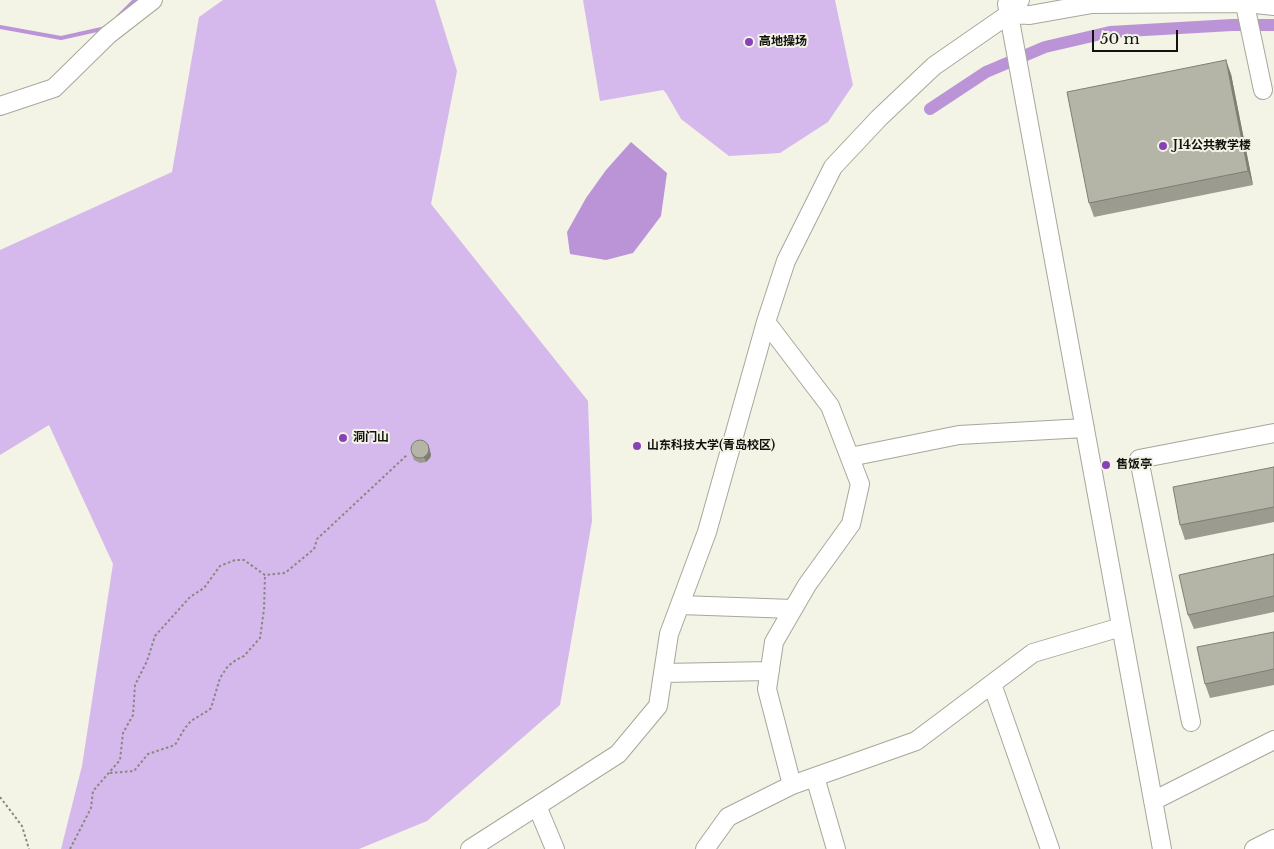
<!DOCTYPE html>
<html>
<head>
<meta charset="utf-8">
<style>
	body { margin:0 }
	#map { position:relative; width:1274px; height:849px; overflow:hidden; background:#f3f3e6; font-family:"Libre Baskerville",serif }
	canvas { display:block }
	.scale { position:absolute; left:1092px; top:30px; width:86px; height:22px; box-sizing:border-box; border:2px solid #12120e; border-top:0; padding-left:6px; font-size:15px; line-height:18px; white-space:nowrap; color:#12120e; -webkit-text-stroke:4px #f3f3e6; paint-order:stroke }
</style>
</head>
<body>
<div id="map">
<canvas width="1274" height="849"></canvas>
<div class="scale">50 m</div>
</div>
<script>
const ctx = document.querySelector('canvas').getContext('2d');
ctx.lineJoin = 'round';
function fill(path, color) {
  ctx.fillStyle = color;
  ctx.fill(path, 'evenodd');
}
function shape(rows) {
  const path = new Path2D();
  for (const r of rows) {
    if (r.length === 3) {
      path.moveTo(r[0] + r[2], r[1]);
      path.arc(r[0], r[1], r[2], 0, 2 * Math.PI);
      continue;
    }
    path.moveTo(r[0], r[1]);
    for (let i = 2; i < r.length; i += 2) path.lineTo(r[i], r[i + 1]);
  }
  return path;
}
function strokePath(path, color, width, dash) {
  ctx.strokeStyle = color;
  ctx.lineWidth = width;
  ctx.lineCap = dash ? 'butt' : 'round';
  ctx.setLineDash(dash || []);
  ctx.stroke(path);
}
function drawText(font, color, halo, rows, align = 'center') {
  ctx.font = font + ' "Libre Baskerville","Noto Sans SC",serif';
  ctx.lineWidth = 4;
  ctx.setLineDash([]);
  ctx.textBaseline = 'middle';
  ctx.strokeStyle = halo;
  ctx.fillStyle = color;
  for (const [text, x, y, turn = 0] of rows) {
    ctx.save();
    ctx.translate(x, y);
    ctx.rotate((+turn || 0) * Math.PI / 180);
    ctx.textAlign = isNaN(turn) ? turn : align;
    if (halo) ctx.strokeText(text, 0, 0);
    ctx.fillText(text, 0, 0);
    ctx.restore();
  }
}
const green = shape([
	[223,0,435,0,457,71,431,204,588,401,592,521,560,705,427,821,359,849,61,849,82,766,113,564,49,425,0,455,0,250,172,172,199,17],
	[583,0,835,0,853,85,828,122,780,153,729,156,681,119,666,93,663,90,600,101]
]);
const water = shape([
	[631,142,667,173,661,216,633,253,606,260,570,254,567,232,586,198,606,170]
]);
const stream = shape([
	[118,17,135,0],
	[0,27,61,38,106,28]
]);
const canal = shape([
	[930,109,986,72,1045,47,1110,32,1232,25,1274,25]
]);
const path = shape([
	[110,773,134,771,148,754,175,745,185,728,191,721,209,710,211,708,220,678,228,666,236,660,244,656,260,638,264,609,265,575],
	[0,797,22,826,29,849],
	[70,849,91,808,93,791,120,760,123,733,133,715,135,685,147,661,155,636,190,597,204,588,220,566,235,560,244,560,265,575,285,573,314,549,317,539,407,455]
]);
const minor = shape([
	[1244,0,1263,90],
	[1007,4,1162,849],
	[1009,14,1030,15,1092,4,1246,3,1274,6],
	[0,106,54,88,108,35,153,0],
	[766,322,830,406,860,484,851,524,807,585,774,642,767,689,792,785],
	[850,457,959,435,1085,428],
	[680,605,793,609],
	[663,673,770,671],
	[992,684,1050,849],
	[1191,722,1139,459,1274,433],
	[815,777,836,849],
	[1153,801,1274,740],
	[537,806,555,849],
	[470,849,618,754,658,706,669,634,707,532,766,322,786,261,833,167,879,118,934,66,1009,14,1020,0],
	[705,849,728,817,792,785,916,741,1033,653,1121,627],
	[1254,849,1274,839]
]);
const wall = shape([
	[1231,74,1253,185,1094,217,1089,203],
	[428,444,431,455,430,458,426,462,420,463,414,460,411,452],
	[1274,467,1274,522,1185,540,1180,525],
	[1274,554,1274,612,1194,629,1188,615],
	[1274,632,1274,685,1210,698,1205,684]
]);
const shadedWall = shape([
	[1226,60,1231,74,1253,185,1248,171],
	[428,444,431,455,430,458,426,462,424,457]
]);
const building = shape([
	[1226,60,1248,171,1089,203,1067,92,1226,60],
	[420,449,9],
	[1274,467,1274,507,1180,525,1173,487,1274,467],
	[1274,554,1274,596,1188,615,1179,575,1274,554],
	[1274,632,1274,669,1205,684,1197,647,1274,632]
]);
const markers = [
	[749,42,5,"#8842b5"],
	[1163,146,5,"#8842b5"],
	[343,438,5,"#8842b5"],
	[637,446,5,"#8842b5"],
	[1106,465,5,"#8842b5"]
];
const poiNames = [
	["高地操场",759,42],
	["J14公共教学楼",1173,146],
	["洞门山",353,438],
	["山东科技大学(青岛校区)",647,446],
	["售饭亭",1116,465]
];
fill(green, '#d5b9ec');
fill(water, '#bb94d8');
strokePath(stream, '#bb94d8', 4);
strokePath(canal, '#bb94d8', 12);
strokePath(minor, '#a7a79b', 20);
strokePath(path, '#88887f', 2, [2.5, 2.5]);
strokePath(minor, '#fff', 18);
fill(wall, '#9b9b90');
fill(shadedWall, '#7e7e75');
fill(building, '#b4b4a7');
strokePath(building, '#7e7e75', 1);
for (const [x, y, r, color] of markers) {
  const dot = new Path2D();
  dot.arc(x, y, r, 0, 2 * Math.PI);
  ctx.fillStyle = color;
  ctx.fill(dot);
  strokePath(dot, '#f3f3e6', 2);
}
drawText('bold 12px', '#12120e', '#f3f3e6', poiNames, 'left');
</script>
</body>
</html>
